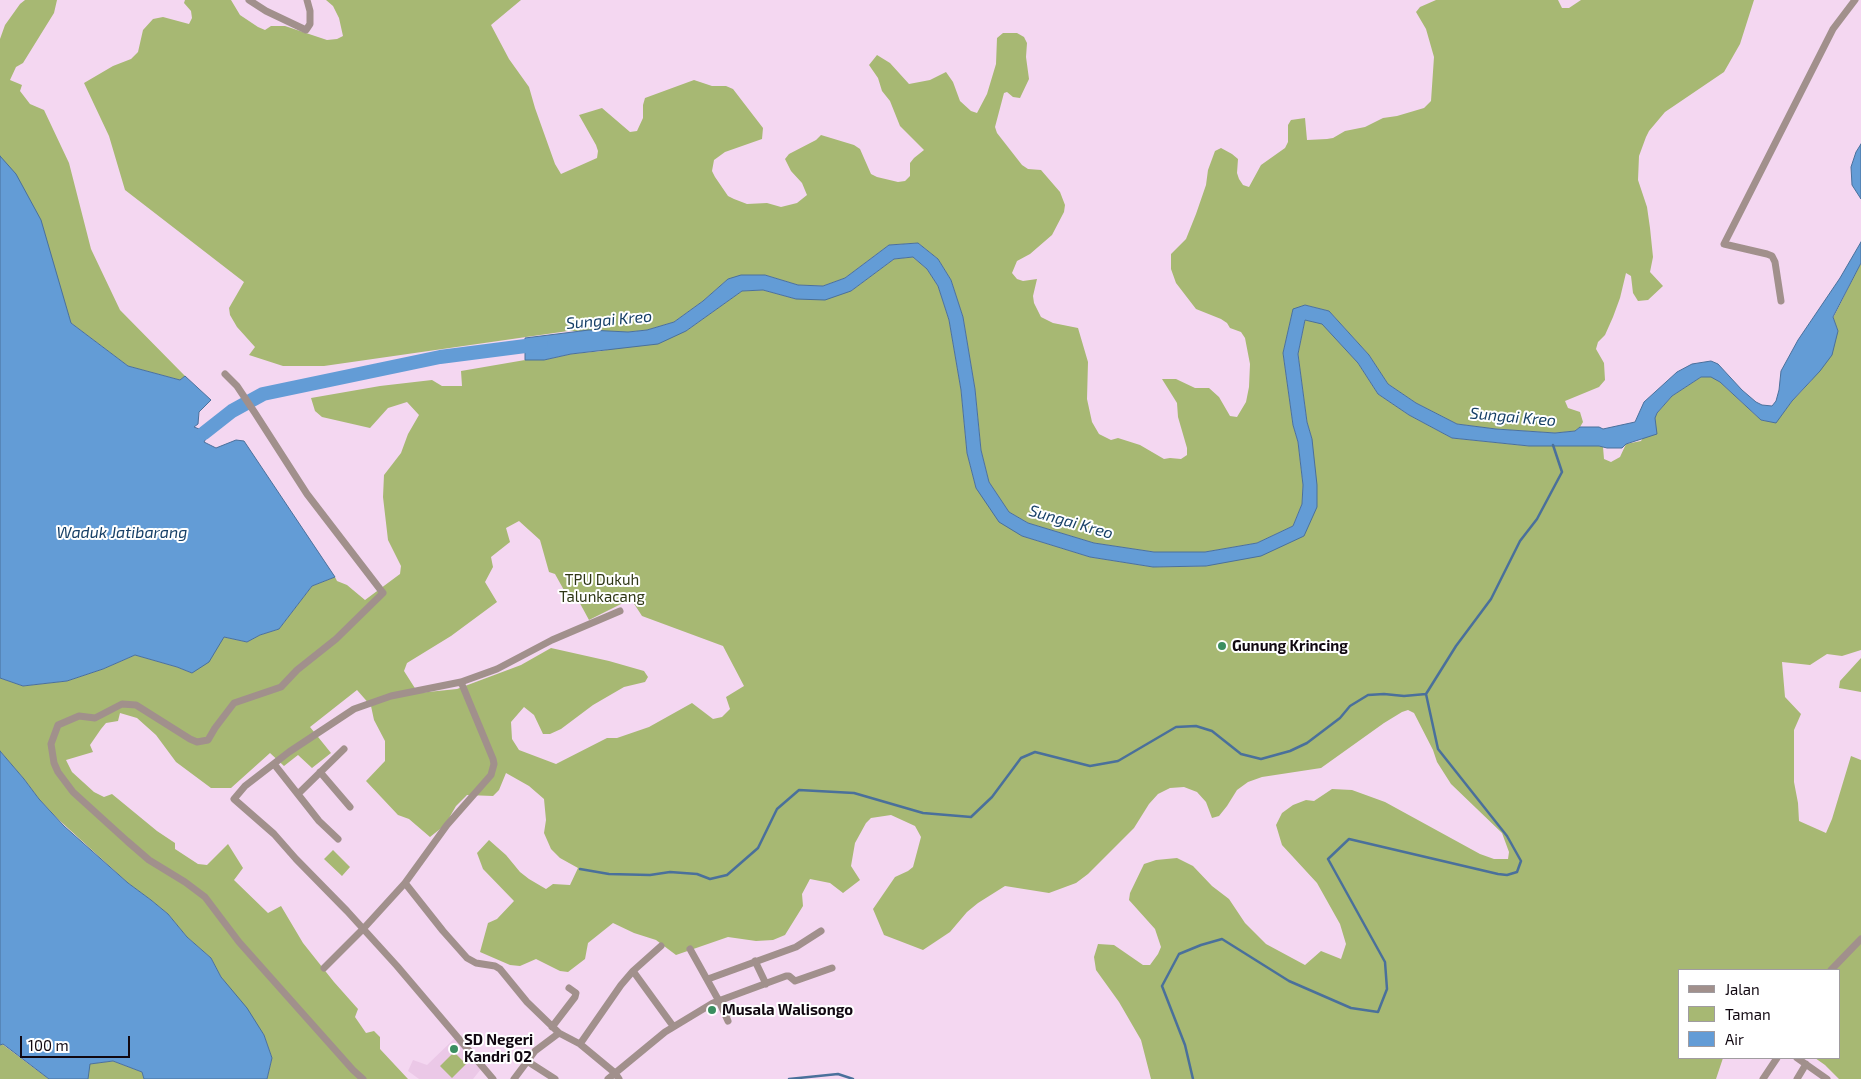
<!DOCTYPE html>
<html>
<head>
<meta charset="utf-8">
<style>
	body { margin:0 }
	#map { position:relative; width:1861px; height:1079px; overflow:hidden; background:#f4d7f1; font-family:"Exo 2",sans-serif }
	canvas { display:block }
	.legend { position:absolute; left:1678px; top:969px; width:162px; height:90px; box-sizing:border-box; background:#fff; border:1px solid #a09ca0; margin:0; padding:6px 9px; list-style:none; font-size:15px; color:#110811 }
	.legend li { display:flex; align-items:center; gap:10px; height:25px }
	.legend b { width:25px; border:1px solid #a09ca0 }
	.scale { position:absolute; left:20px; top:1036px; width:110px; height:22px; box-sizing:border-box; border:2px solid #110811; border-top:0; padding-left:6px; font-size:15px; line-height:18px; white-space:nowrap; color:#110811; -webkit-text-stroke:4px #fff; paint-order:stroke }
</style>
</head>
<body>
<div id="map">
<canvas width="1861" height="1079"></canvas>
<ul class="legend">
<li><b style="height:6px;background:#a1908c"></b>Jalan</li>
<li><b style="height:14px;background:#a7b873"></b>Taman</li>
<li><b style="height:14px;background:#639cd6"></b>Air</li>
</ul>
<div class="scale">100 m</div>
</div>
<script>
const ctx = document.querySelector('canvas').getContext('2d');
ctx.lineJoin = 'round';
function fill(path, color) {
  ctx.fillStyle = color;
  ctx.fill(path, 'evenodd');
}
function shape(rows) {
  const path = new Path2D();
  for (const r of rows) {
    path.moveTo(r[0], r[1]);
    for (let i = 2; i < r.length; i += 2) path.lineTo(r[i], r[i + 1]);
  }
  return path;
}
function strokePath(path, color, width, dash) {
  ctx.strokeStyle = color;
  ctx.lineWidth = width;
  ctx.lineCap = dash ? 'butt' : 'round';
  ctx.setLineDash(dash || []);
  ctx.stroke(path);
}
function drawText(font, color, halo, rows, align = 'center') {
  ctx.font = font + ' "Exo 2",sans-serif';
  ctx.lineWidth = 4;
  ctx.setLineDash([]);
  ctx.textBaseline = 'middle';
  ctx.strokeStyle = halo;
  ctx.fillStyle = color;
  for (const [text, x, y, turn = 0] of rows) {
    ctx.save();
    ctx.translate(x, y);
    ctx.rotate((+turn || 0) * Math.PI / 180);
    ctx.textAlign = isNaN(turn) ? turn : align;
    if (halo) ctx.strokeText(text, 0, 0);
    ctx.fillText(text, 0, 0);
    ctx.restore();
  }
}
const built = shape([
	[455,1038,481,1069,473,1079,419,1079,408,1071,413,1060,427,1065]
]);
const green = shape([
	[25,0,57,0,54,13,23,63,16,67,10,80,22,85,20,91,30,104,44,110,69,163,91,249,120,310,185,376,180,380,128,366,71,323,55,274,0,156,0,39,5,25,20,4],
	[185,0,231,0,240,15,258,27,265,30,271,26,285,26,327,40,337,39,343,36,339,18,333,6,326,0,521,0,491,25,509,59,529,87,535,108,555,164,561,174,597,158,598,151,596,145,579,115,602,108,630,132,637,131,643,118,643,105,645,98,694,80,712,86,726,86,733,89,763,128,762,139,725,152,714,160,712,171,715,177,728,196,734,199,747,204,767,203,781,207,797,203,807,195,802,183,791,171,785,159,789,154,816,140,821,135,854,145,860,149,871,174,877,177,898,182,905,181,910,176,910,163,914,158,924,150,900,126,890,101,882,91,878,78,869,65,877,55,890,63,909,84,930,80,946,72,953,82,960,101,971,111,977,113,987,94,996,64,997,38,1003,33,1017,33,1024,37,1027,43,1026,57,1029,79,1020,98,1013,97,1007,92,1004,93,995,127,997,133,1022,165,1028,169,1041,170,1060,192,1065,205,1064,212,1052,235,1030,254,1017,261,1012,273,1017,279,1023,281,1037,279,1033,296,1034,303,1041,317,1053,323,1078,328,1088,362,1087,399,1092,422,1099,434,1111,440,1118,438,1140,445,1164,459,1170,458,1181,459,1187,455,1187,448,1178,417,1177,403,1162,379,1176,379,1195,388,1209,388,1219,397,1230,416,1237,417,1246,402,1249,387,1250,364,1245,338,1241,332,1230,328,1227,323,1221,319,1196,309,1176,283,1171,269,1171,254,1186,239,1196,214,1206,185,1208,170,1215,151,1221,148,1232,154,1238,159,1237,173,1239,179,1243,185,1249,187,1261,165,1285,148,1288,142,1288,125,1291,120,1305,118,1307,140,1327,139,1333,138,1345,131,1365,127,1383,118,1397,116,1424,108,1431,101,1434,57,1426,29,1416,12,1420,7,1436,0,1558,0,1562,8,1569,8,1581,0,1754,0,1740,44,1724,72,1665,112,1649,131,1646,137,1639,156,1638,180,1647,207,1650,228,1653,257,1650,272,1663,286,1648,300,1638,301,1633,293,1631,276,1626,273,1620,298,1613,317,1605,335,1598,342,1596,349,1604,363,1605,380,1599,387,1565,401,1568,408,1580,412,1583,422,1580,427,1575,431,1555,433,1496,429,1457,424,1416,403,1388,384,1369,355,1329,311,1305,305,1293,310,1283,353,1293,425,1298,442,1303,485,1302,504,1293,526,1257,543,1205,552,1154,552,1094,543,1028,523,1009,512,989,482,981,450,975,389,963,317,951,280,938,259,918,243,889,245,845,278,823,286,798,285,765,275,728,279,703,301,674,322,647,330,628,332,568,331,324,366,283,366,249,355,255,347,237,327,230,315,229,308,244,282,125,190,109,136,84,83,113,66,131,59,138,52,143,30,153,19,163,17,189,24,192,18,191,11,184,3],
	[913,257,927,269,938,286,949,320,961,390,967,453,976,488,1022,536,1090,557,1153,567,1206,566,1304,536,1312,439,1307,422,1298,354,1305,320,1322,323,1358,363,1378,394,1409,415,1452,438,1529,446,1599,446,1603,447,1604,459,1611,462,1620,457,1626,444,1641,441,1657,413,1672,396,1701,377,1711,376,1720,382,1761,420,1776,422,1792,401,1811,381,1838,331,1833,318,1861,263,1861,650,1842,656,1827,654,1810,665,1782,662,1785,697,1801,714,1794,730,1794,782,1798,803,1799,821,1826,833,1832,819,1851,756,1861,760,1861,1079,1839,1079,1825,1065,1815,1058,1840,1058,1840,970,1680,970,1680,1058,1723,1058,1716,1079,1151,1079,1141,1040,1119,1002,1096,970,1094,957,1098,944,1114,945,1143,965,1150,965,1158,954,1161,947,1155,929,1129,900,1130,893,1144,864,1156,860,1177,858,1193,866,1212,886,1229,899,1245,923,1266,944,1305,965,1321,951,1341,959,1346,944,1340,924,1317,883,1282,845,1276,825,1282,813,1293,805,1306,800,1314,801,1332,789,1352,790,1385,802,1480,854,1494,859,1508,859,1509,852,1502,833,1451,784,1437,762,1433,750,1414,713,1408,710,1402,712,1384,723,1321,768,1262,777,1248,782,1237,790,1227,806,1219,816,1212,818,1206,802,1197,792,1184,787,1170,788,1158,794,1149,804,1134,828,1088,874,1076,883,1049,893,1005,886,978,903,967,912,950,932,923,950,884,935,873,909,895,877,908,871,913,867,921,837,915,826,891,815,871,818,866,823,855,843,851,866,860,880,843,893,830,883,810,879,802,894,803,906,785,935,773,940,756,941,728,937,676,955,656,940,634,933,613,923,588,943,585,959,568,972,560,971,536,959,520,966,510,965,480,952,488,923,497,919,514,901,483,869,477,853,489,840,506,855,520,872,529,879,546,889,553,884,570,885,578,868,560,858,551,849,544,833,546,820,544,799,529,786,506,773,499,790,493,796,467,795,456,806,445,825,430,837,409,819,398,815,366,781,385,761,385,741,374,720,371,706,357,690,310,727,331,753,312,768,298,755,284,766,270,753,231,788,211,788,176,762,156,735,137,718,120,713,118,721,106,723,101,729,90,745,93,752,66,760,72,772,94,792,104,797,112,794,157,831,175,843,175,849,198,864,207,865,228,844,243,868,234,880,268,913,281,906,303,943,334,982,358,1009,355,1017,366,1033,374,1031,380,1037,380,1049,408,1079,267,1079,272,1058,264,1035,221,977,211,958,187,937,168,914,151,900,128,883,59,820,39,799,24,779,0,751,0,678,23,686,67,681,103,669,135,655,177,667,192,673,216,647,224,637,247,642,260,635,279,629,312,586,335,577,337,581,347,585,365,600,400,574,401,566,388,540,383,497,384,475,401,453,408,434,419,415,407,402,388,408,370,428,322,417,315,411,311,398,380,386,432,380,442,386,462,386,461,371,525,360,544,360,571,354,602,351,686,331,742,291,763,290,796,299,851,291,894,259],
	[519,521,540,540,549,572,555,574,565,592,576,596,589,620,631,599,642,616,723,646,744,686,726,697,730,709,722,717,713,719,692,703,649,727,617,738,607,738,556,764,519,750,512,739,511,722,524,707,534,715,543,734,550,734,561,729,593,705,624,687,645,682,648,677,644,671,609,661,551,648,521,665,457,689,418,693,404,671,407,663,451,636,497,602,485,582,493,567,491,557,510,542,506,528],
	[1861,658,1861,692,1839,688,1840,681],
	[333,850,350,867,342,876,324,859],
	[2,1044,34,1068,49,1079,0,1079,0,1045],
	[454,1052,466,1064,452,1078,440,1066],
	[113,1061,142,1072,144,1079,88,1079,89,1064]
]);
const water = shape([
	[1861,144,1861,199,1852,185,1851,167,1856,152,1861,144],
	[0,156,16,174,41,220,71,323,128,366,180,380,185,376,211,400,199,412,198,424,194,427,199,429,202,429,207,437,204,442,216,448,236,440,244,441,335,577,312,586,279,629,260,635,247,642,224,637,209,662,192,673,177,667,135,655,103,669,67,681,23,686,0,678,0,156],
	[1861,242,1861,263,1833,317,1838,331,1832,355,1820,371,1792,401,1776,423,1761,420,1720,382,1711,377,1701,377,1672,396,1657,413,1655,418,1657,434,1626,444,1622,448,1607,448,1599,446,1529,446,1452,438,1409,415,1378,394,1358,363,1322,324,1305,320,1298,354,1307,422,1312,439,1317,485,1317,507,1304,536,1261,556,1206,566,1153,567,1090,557,1022,536,999,522,976,488,967,453,961,390,949,320,938,286,927,269,913,257,894,259,851,291,825,300,796,299,763,290,742,291,686,331,658,344,571,354,544,360,525,360,525,338,589,330,628,332,647,330,674,322,703,301,728,279,741,275,765,275,798,285,823,286,845,278,889,245,918,243,938,259,951,280,963,317,975,389,981,450,989,482,1009,512,1028,523,1094,543,1154,552,1205,552,1257,543,1293,526,1302,504,1303,485,1298,442,1293,425,1283,353,1293,309,1305,305,1329,311,1369,355,1388,384,1416,403,1457,424,1496,429,1555,433,1575,431,1580,427,1599,427,1603,429,1635,422,1644,402,1677,372,1692,364,1711,361,1718,364,1742,390,1756,402,1762,405,1772,406,1776,401,1779,390,1781,371,1798,340,1840,278,1861,242],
	[0,751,24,779,39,799,64,826,128,883,151,900,168,914,187,937,211,958,221,977,247,1008,264,1035,272,1058,267,1079,144,1079,142,1072,113,1061,90,1064,88,1079,49,1079,3,1044,0,1045,0,751]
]);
const stream = shape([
	[580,869,609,874,650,875,670,872,697,874,710,879,727,875,758,848,777,809,799,790,854,793,923,813,971,817,992,797,1021,758,1035,752,1090,766,1118,761,1176,727,1196,726,1212,731,1241,754,1261,759,1290,751,1307,743,1340,718,1350,706,1368,695,1384,694,1404,696,1426,694],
	[789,1079,838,1074,853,1079],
	[1193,1079,1185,1045,1162,986,1179,954,1201,945,1222,939,1289,981,1351,1008,1378,1012,1387,989,1385,962,1328,859,1349,839,1498,874,1507,875,1517,872,1521,861,1507,836,1438,749,1426,694,1456,646,1491,599,1520,541,1537,519,1562,472,1553,445]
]);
const river = shape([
	[204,433,232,411,263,394,440,357,541,344]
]);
const street = shape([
	[249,0,266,11,306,30,310,24,310,11,307,0],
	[1781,301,1775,262,1772,256,1767,254,1724,244,1833,29,1855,0],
	[225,374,237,386,255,413,307,494,383,593,336,639,297,670,281,687,234,703,215,728,208,740,197,742,190,739,136,705,122,704,95,718,79,716,58,725,51,744,54,763,58,772,73,792,127,841,149,860,185,882,205,897,239,942,353,1070,363,1079],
	[274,764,319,821,338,839],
	[320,772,350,807],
	[299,793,344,749],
	[405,883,443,931,467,958,476,963,495,966,500,969,527,1002,559,1033],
	[690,949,719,1001,728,1021],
	[755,961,766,984],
	[324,968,364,928,405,883,447,825,491,775,494,764,493,759,461,682],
	[1831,970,1861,939],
	[633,971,673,1026],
	[708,979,796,947,821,931],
	[552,1027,575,997,576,993,569,988],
	[580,1044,621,985,633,971,661,946],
	[1797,1058,1827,1079],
	[527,1061,555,1079],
	[493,1079,397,966,347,911,296,859,274,834,234,799,245,786,289,752,354,709,391,696,461,682,497,669,552,640,620,611],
	[514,1079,535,1051,559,1033,580,1044,615,1073,619,1079],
	[608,1079,665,1032,713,1003,786,976,789,976,795,981,832,968],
	[1763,1079,1777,1058],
	[1797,1079,1806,1064]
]);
const markers = [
	[1222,646,5,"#3a8e60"],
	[712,1010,5,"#3a8e60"],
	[454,1049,5,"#3a8e60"]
];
const parkNames = [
	["TPU Dukuh",602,580],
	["Talunkacang",602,597]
];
const poiNames = [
	["Gunung Krincing",1232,646],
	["Musala Walisongo",722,1010],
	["SD Negeri",464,1040],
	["Kandri 02",464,1057]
];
const waterNames = [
	["Sungai Kreo",609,320,-5],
	["Sungai Kreo",1513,417,5],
	["Sungai Kreo",1071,522,16],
	["Waduk Jatibarang",122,533]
];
fill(built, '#ebc8e7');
fill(green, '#a7b873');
fill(water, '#639cd6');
strokePath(water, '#4a709b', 1);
strokePath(stream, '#4a709b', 2.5);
strokePath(river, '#639cd6', 14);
strokePath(street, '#a1908c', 7);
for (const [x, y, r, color] of markers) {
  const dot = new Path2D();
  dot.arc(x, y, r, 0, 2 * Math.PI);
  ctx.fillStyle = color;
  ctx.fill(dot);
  strokePath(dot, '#fff', 2);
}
drawText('15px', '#2f3715', '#fff', parkNames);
drawText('bold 15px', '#110811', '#fff', poiNames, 'left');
drawText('italic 16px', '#174067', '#fff', waterNames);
</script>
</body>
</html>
